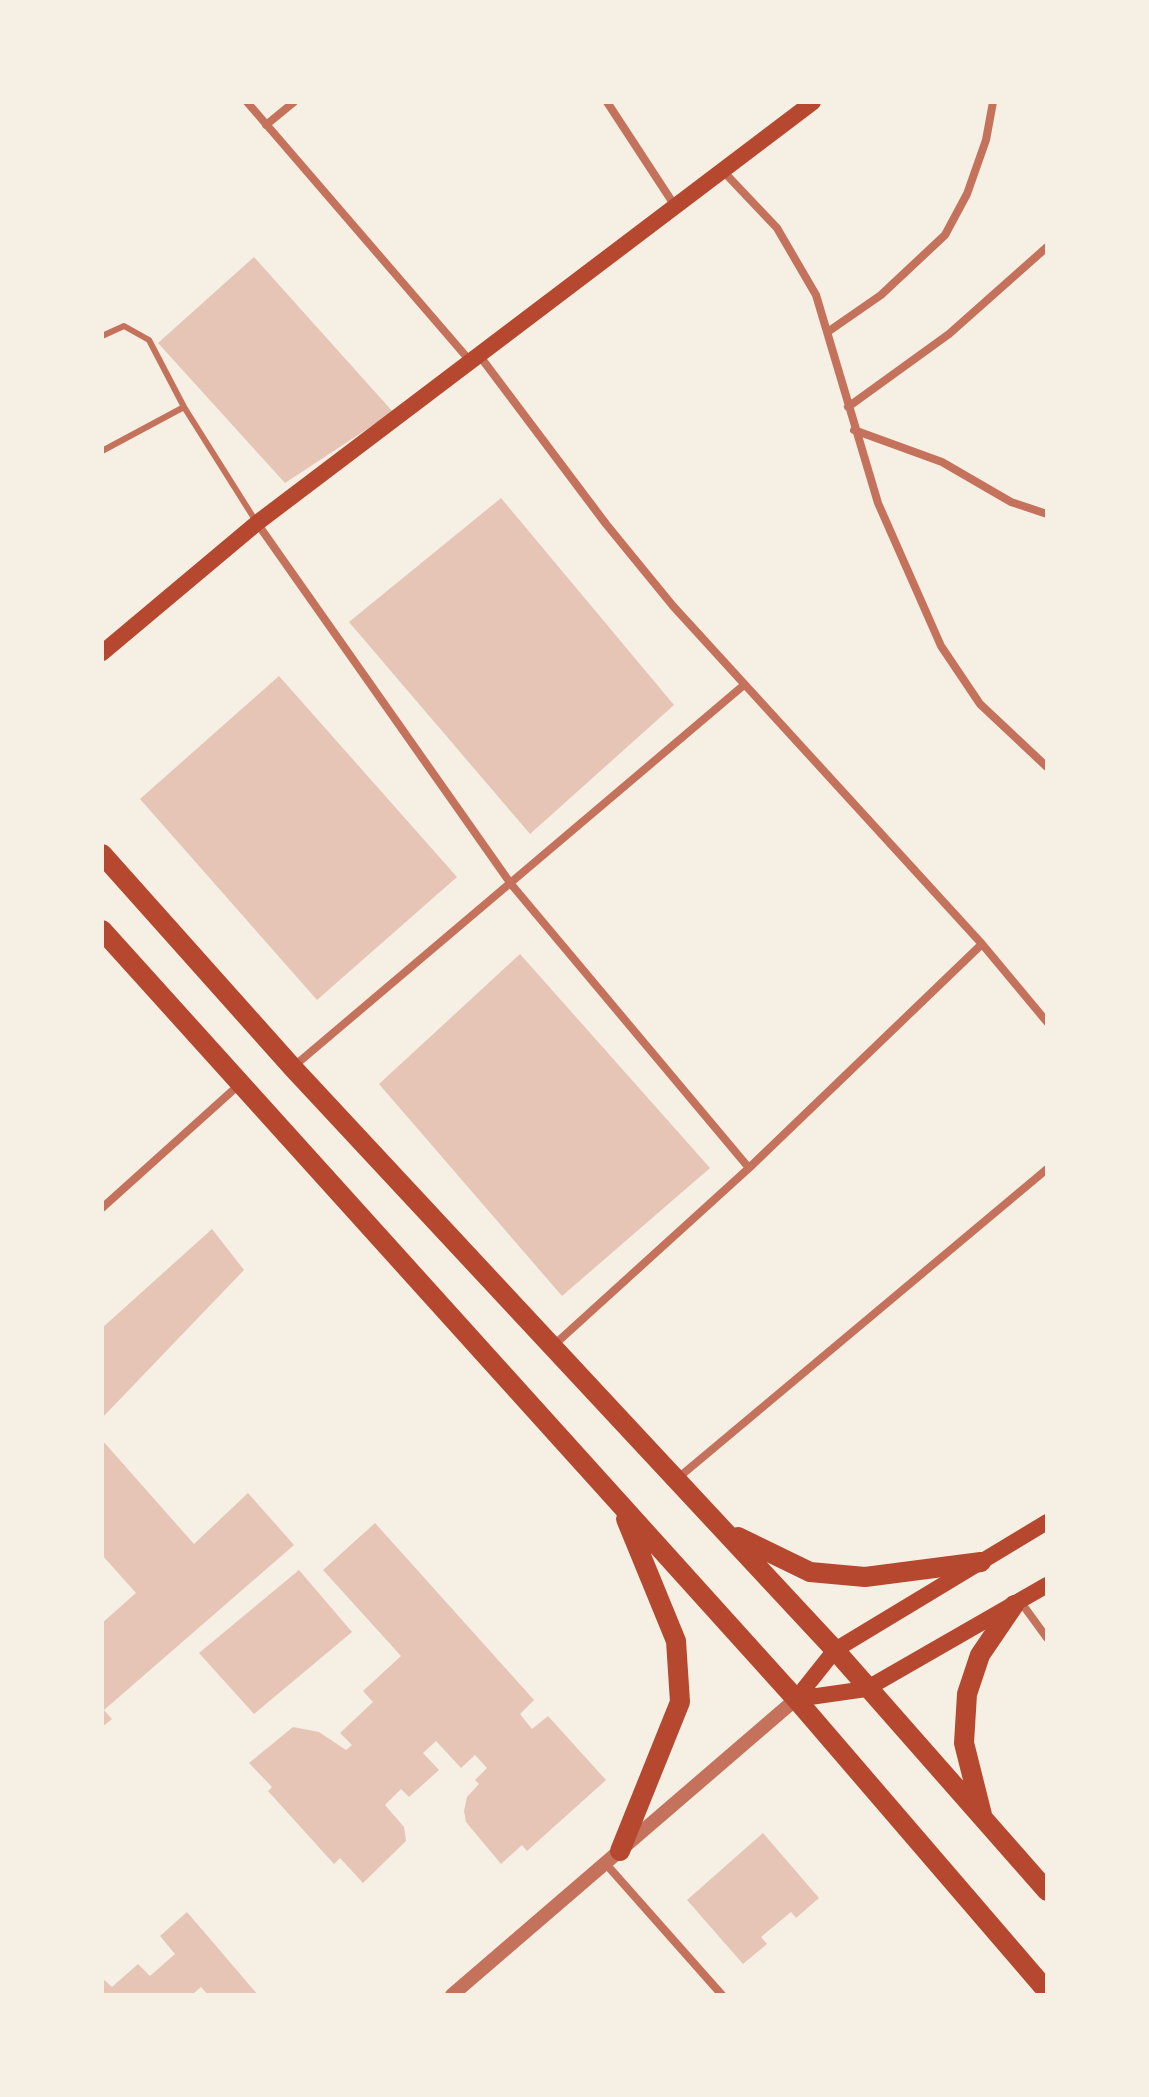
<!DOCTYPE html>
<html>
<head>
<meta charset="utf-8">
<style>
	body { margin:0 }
	#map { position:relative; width:1149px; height:2097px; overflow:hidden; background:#f6efe4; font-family:"Roboto Condensed",sans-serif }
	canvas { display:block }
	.frame { position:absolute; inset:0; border:104px solid #f6efe4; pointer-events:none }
</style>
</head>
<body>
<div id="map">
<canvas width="1149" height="2097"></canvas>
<div class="frame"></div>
</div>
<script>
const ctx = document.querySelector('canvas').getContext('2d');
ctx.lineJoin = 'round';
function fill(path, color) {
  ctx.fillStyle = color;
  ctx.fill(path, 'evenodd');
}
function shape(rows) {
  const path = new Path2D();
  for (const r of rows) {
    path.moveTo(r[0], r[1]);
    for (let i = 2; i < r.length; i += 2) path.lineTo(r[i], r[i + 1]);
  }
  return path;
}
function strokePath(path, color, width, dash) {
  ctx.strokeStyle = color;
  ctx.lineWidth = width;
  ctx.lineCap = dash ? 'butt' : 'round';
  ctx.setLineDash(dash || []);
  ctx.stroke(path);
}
const building = shape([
	[254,257,393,412,285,483,158,343],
	[501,498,674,705,530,834,349,622],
	[279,676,457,877,317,1000,140,799],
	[520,954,710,1168,562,1296,379,1084],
	[212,1229,244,1270,102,1418,102,1328],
	[102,1440,194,1544,248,1493,294,1545,104,1710,112,1719,102,1727,102,1623,136,1593,102,1555],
	[375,1523,534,1700,520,1714,532,1729,548,1716,606,1780,527,1851,522,1845,501,1864,466,1822,464,1811,467,1797,479,1784,475,1780,487,1768,475,1755,461,1768,436,1741,423,1753,439,1770,409,1797,401,1789,385,1805,404,1827,406,1841,363,1883,340,1858,334,1864,268,1791,272,1787,249,1763,293,1727,319,1732,346,1750,352,1745,340,1733,373,1702,363,1691,401,1656,323,1570],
	[299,1570,352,1632,254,1714,199,1653],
	[763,1833,819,1898,796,1918,791,1912,761,1937,767,1944,743,1964,687,1900],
	[187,1912,258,1995,208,1995,201,1987,192,1995,102,1995,103,1979,112,1987,138,1964,150,1976,175,1954,160,1936]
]);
const service = shape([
	[102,336,124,326,149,340,184,407,257,523],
	[102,451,184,407]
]);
const minor = shape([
	[247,102,471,362],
	[607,102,675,206],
	[266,125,294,102],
	[722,170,777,228,816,295,878,503,941,646,980,704,1047,767],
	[829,331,881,295,945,235,967,194,986,140,993,102],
	[479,355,606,524,673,606,982,944,1047,1022],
	[848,407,949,334,1047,247],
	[854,430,942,462,1011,502,1047,514],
	[257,523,511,884,749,1168],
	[293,1067,744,685],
	[102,1208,241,1083],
	[554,1345,749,1168,982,944],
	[678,1478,1047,1169],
	[1020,1601,1047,1638],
	[606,1864,722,1995]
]);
const tertiary = shape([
	[452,1995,796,1699]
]);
const secondary = shape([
	[102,653,257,523,813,102],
	[796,1699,835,1650,1047,1522],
	[796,1699,866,1689,1047,1585]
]);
const primary = shape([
	[102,854,293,1068,835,1650,1047,1891],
	[102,930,796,1699,1047,1991],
	[738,1537,810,1572,865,1577,981,1562],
	[982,1815,964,1743,967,1694,980,1655,1014,1605],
	[620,1851,680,1702,676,1641,626,1519]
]);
fill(building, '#e6c5b7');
strokePath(service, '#c5725c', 6);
strokePath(minor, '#c5725c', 8);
strokePath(tertiary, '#c5725c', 14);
strokePath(secondary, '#b5482f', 16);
strokePath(primary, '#b5482f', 20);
</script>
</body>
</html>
